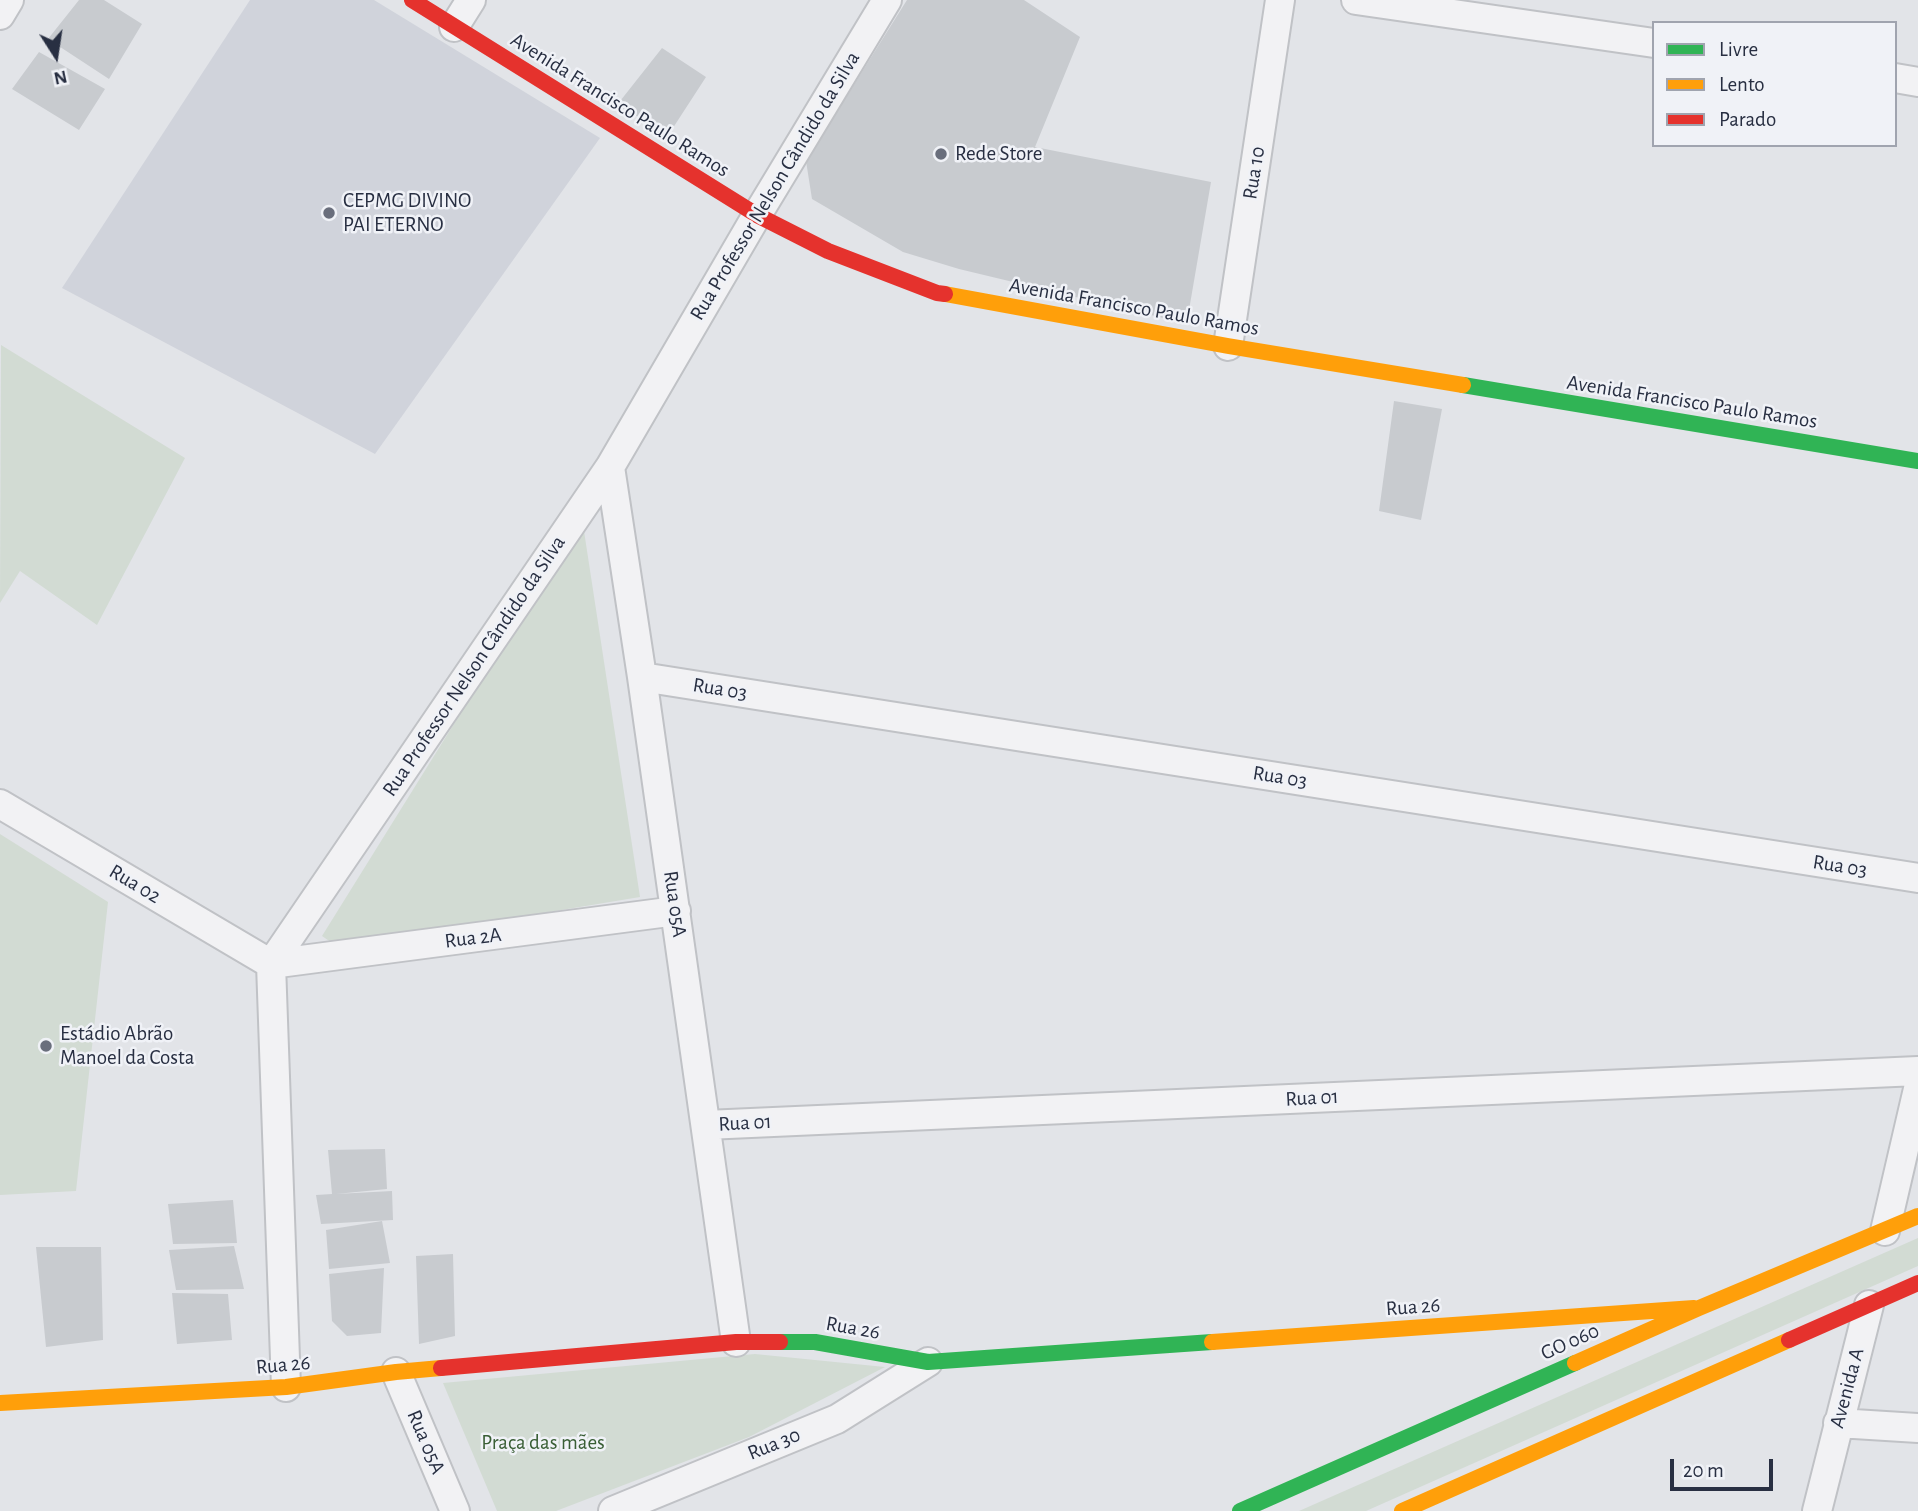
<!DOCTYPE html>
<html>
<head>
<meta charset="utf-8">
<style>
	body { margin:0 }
	#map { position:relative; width:1918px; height:1511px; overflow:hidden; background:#e2e4e8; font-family:"Alegreya Sans",sans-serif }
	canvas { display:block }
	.legend { position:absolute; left:1652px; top:21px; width:245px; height:126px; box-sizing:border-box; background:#f0f2f7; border:2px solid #a0a4af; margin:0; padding:9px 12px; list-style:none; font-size:21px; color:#282f42 }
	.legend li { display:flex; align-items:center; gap:14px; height:35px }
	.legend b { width:35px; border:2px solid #a0a4af }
	.north { position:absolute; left:21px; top:21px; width:70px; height:70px; -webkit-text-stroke:5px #f0f2f7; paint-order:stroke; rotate:168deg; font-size:19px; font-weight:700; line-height:28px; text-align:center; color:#282f42 }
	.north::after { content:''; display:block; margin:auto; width:24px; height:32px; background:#282f42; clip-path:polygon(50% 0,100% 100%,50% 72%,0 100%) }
	.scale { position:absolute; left:1670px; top:1459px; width:103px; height:32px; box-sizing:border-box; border:4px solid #282f42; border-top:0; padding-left:9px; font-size:21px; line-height:24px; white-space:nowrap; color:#282f42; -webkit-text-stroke:5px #f0f2f7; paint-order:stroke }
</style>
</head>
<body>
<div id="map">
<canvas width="1918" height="1511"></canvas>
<ul class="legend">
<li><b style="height:9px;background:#30b455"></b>Livre</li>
<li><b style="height:9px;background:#ff9f0a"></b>Lento</li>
<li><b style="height:9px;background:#e5322d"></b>Parado</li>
</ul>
<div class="north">N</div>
<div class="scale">20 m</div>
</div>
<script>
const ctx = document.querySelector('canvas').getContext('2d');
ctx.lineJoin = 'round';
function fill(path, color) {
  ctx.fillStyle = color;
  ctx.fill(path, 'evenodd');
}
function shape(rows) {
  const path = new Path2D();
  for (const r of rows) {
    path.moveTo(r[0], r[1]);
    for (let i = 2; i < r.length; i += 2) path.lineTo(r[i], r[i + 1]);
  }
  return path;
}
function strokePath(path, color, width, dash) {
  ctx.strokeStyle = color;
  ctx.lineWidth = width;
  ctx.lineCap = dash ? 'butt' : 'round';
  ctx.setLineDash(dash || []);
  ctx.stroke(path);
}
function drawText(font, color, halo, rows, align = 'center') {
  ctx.font = font + ' "Alegreya Sans",sans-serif';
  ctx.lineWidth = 5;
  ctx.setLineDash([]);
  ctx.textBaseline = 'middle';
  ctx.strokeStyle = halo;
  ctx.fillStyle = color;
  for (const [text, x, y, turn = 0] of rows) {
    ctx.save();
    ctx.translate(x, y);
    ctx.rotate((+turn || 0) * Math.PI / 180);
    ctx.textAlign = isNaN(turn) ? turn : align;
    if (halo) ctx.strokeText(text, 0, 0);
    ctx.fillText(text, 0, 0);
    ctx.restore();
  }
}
const built = shape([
	[250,0,374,0,600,138,375,454,62,288]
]);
const green = shape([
	[1,345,185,458,97,625,20,571,0,603],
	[582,518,640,897,338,947,322,936],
	[0,834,108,902,76,1191,0,1195],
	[1918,1238,1918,1266,1366,1511,1299,1511],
	[755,1354,885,1367,749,1437,556,1511,497,1511,443,1383]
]);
const building = shape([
	[79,0,104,0,142,24,109,79,48,39],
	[907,0,1024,0,1080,37,1035,147,1211,182,1189,310,1163,318,959,269,903,252,812,199,806,161],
	[662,48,706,77,669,134,617,105],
	[39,52,105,89,79,130,12,89],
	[1394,401,1442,409,1421,520,1379,511],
	[385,1149,387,1189,336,1194,392,1191,393,1220,321,1224,316,1195,332,1194,328,1150],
	[233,1200,237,1243,173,1244,168,1204],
	[382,1221,390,1263,329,1269,326,1230],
	[234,1246,244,1289,176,1290,169,1250],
	[36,1247,101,1247,103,1340,46,1347],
	[453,1254,455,1336,419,1344,416,1256],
	[384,1268,381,1333,347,1336,332,1321,329,1274],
	[172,1293,228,1294,232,1340,177,1344]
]);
const street = shape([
	[1356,0,1654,43],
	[0,15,9,0],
	[454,27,471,0],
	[1895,78,1918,82],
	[1228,346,1280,0],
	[610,467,642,677,736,1342],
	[642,677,1918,878],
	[0,804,271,964],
	[271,964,676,911],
	[706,1125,1918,1071],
	[1885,1231,1918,1089],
	[396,1372,455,1511],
	[286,1387,271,964,610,467,757,215,887,0],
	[1838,1423,1918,1428],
	[613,1511,837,1419,928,1362],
	[1817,1511,1869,1305]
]);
const fast = shape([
	[1463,385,1918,461],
	[780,1342,815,1342,928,1362,1212,1342],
	[1240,1511,1575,1363]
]);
const slow = shape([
	[945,294,1228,346,1463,385],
	[1212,1342,1694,1308],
	[1575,1363,1699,1308,1918,1216],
	[0,1403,286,1387,396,1372,441,1368],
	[1402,1511,1789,1340]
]);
const jam = shape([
	[412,0,757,215,828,251,937,293,945,294],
	[1789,1340,1918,1283],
	[441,1368,736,1342,780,1342]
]);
const markers = [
	[941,154,7,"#696e7c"],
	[329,213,7,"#696e7c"],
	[46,1046,7,"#696e7c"]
];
const streetNames = [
	["Avenida Francisco Paulo Ramos",620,105,32],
	["Rua 10",1254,173,-81],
	["Rua Professor Nelson Cândido da Silva",775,186,-59],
	["Avenida Francisco Paulo Ramos",1134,307,10],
	["Avenida Francisco Paulo Ramos",1692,402,9],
	["Rua Professor Nelson Cândido da Silva",474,666,-56],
	["Rua 03",720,689,9],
	["Rua 03",1280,777,9],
	["Rua 03",1840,866,9],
	["Rua 02",135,884,31],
	["Rua 05A",675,904,82],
	["Rua 2A",473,938,-7],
	["Rua 01",1312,1098,-3],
	["Rua 01",745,1123,-3],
	["Rua 26",1413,1307,-4],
	["Rua 26",853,1328,10],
	["GO 060",1570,1342,-24],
	["Rua 26",283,1365,-5],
	["Avenida A",1847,1388,-75],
	["Rua 05A",426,1442,67],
	["Rua 30",774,1444,-22]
];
const poiNames = [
	["Rede Store",955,154],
	["CEPMG DIVINO",343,201],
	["PAI ETERNO",343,225],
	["Estádio Abrão",60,1034],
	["Manoel da Costa",60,1058]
];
const parkNames = [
	["Praça das mães",543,1443]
];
fill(built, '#d0d3db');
fill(green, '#d2dbd3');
fill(building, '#c8cbcf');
strokePath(street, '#c0c2c6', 32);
strokePath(street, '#f2f2f4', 28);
strokePath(fast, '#30b455', 16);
strokePath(slow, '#ff9f0a', 16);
strokePath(jam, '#e5322d', 16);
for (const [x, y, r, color] of markers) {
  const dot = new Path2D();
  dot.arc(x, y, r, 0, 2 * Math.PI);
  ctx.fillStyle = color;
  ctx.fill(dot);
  strokePath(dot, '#f0f2f7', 2.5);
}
drawText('21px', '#282f42', '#f0f2f7', streetNames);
drawText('21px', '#282f42', '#f0f2f7', poiNames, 'left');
drawText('21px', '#395e35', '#f0f2f7', parkNames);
</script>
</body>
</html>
